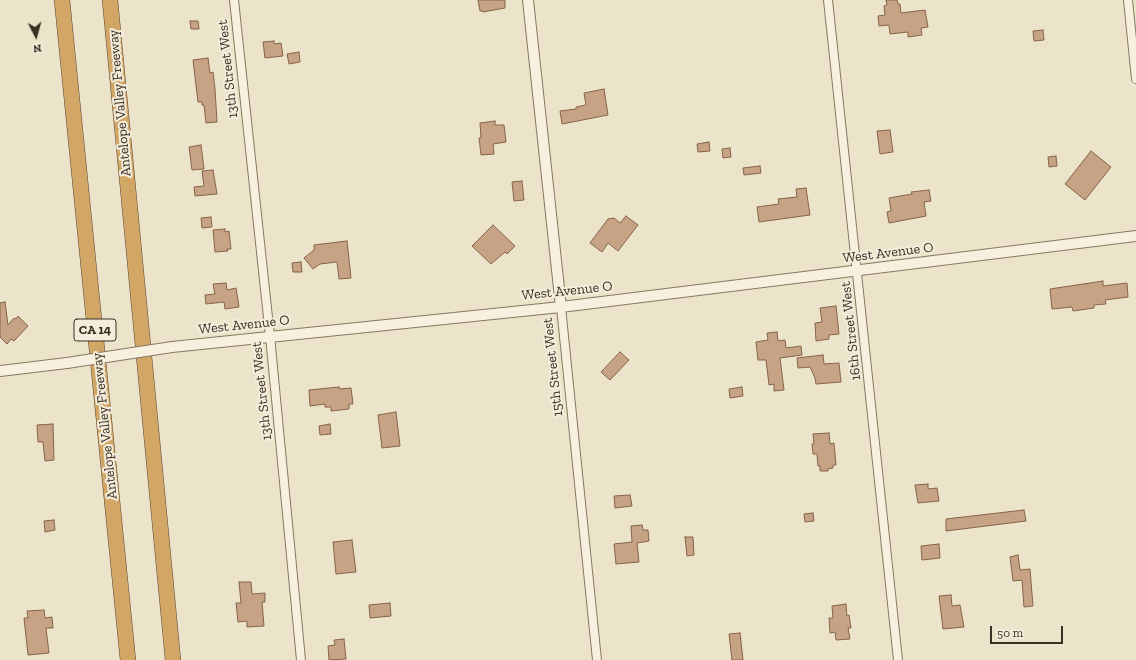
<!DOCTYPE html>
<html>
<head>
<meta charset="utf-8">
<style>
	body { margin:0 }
	#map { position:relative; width:1136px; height:660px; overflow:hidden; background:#ece3cb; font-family:"Zilla Slab",serif }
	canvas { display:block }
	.north { position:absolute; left:16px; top:16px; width:40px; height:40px; -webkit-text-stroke:3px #f4eddb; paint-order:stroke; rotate:174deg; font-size:11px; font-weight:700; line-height:16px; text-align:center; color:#3a2f23 }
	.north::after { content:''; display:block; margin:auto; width:14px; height:18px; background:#3a2f23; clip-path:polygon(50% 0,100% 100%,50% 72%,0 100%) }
	.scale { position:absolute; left:990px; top:626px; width:73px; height:18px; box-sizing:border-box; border:2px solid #3a2f23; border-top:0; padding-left:5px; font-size:12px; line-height:14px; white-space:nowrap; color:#3a2f23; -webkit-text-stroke:3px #f4eddb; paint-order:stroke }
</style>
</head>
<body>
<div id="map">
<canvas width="1136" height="660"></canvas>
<div class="north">N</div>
<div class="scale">50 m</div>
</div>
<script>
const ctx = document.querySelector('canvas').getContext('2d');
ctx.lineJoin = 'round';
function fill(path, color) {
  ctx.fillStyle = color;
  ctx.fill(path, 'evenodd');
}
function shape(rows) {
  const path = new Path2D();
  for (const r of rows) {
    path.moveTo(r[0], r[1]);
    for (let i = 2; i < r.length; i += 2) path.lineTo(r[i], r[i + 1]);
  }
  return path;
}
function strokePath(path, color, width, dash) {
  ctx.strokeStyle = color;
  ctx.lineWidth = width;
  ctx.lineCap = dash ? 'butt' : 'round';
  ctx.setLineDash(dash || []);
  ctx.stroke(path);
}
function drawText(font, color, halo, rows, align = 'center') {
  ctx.font = font + ' "Zilla Slab",serif';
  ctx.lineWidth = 4;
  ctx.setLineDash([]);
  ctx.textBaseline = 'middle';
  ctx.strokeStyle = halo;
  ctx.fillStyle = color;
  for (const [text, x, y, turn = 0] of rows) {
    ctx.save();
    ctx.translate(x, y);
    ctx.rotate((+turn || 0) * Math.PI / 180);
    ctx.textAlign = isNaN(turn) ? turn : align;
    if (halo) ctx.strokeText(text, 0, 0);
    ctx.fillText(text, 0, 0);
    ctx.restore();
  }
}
const building = shape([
	[478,0,505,0,505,8,483,12,483,11,480,11,478,0],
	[886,0,897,0,898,4,900,4,901,13,925,10,928,27,921,28,922,35,908,37,908,32,890,34,889,25,879,26,878,16,885,15,884,6,887,5,886,0],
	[190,21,198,21,199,29,191,29,190,21],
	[1043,30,1044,40,1034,41,1033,31,1043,30],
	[274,41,274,44,281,43,283,56,265,58,263,42,274,41],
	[299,52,300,62,289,64,287,54,299,52],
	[208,58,210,73,213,72,215,89,217,122,206,123,204,105,202,105,202,102,198,102,193,60,208,58],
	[604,89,608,115,562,124,560,111,576,109,576,107,586,105,584,93,604,89],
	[495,121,495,125,504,125,506,142,493,144,494,154,481,155,479,138,481,138,480,123,495,121],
	[890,130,893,152,880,154,877,131,890,130],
	[709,142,710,151,698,152,697,144,709,142],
	[201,145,204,169,192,170,189,147,201,145],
	[730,148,731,157,723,158,722,149,730,148],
	[1091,151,1111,167,1085,200,1065,184,1091,151],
	[1056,156,1057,166,1049,167,1048,157,1056,156],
	[760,166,761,173,744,175,743,168,760,166],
	[213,170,217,194,195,196,194,187,204,186,202,171,213,170],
	[522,181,524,200,514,201,512,182,522,181],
	[806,188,810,215,759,222,757,207,779,204,778,199,797,197,796,189,806,188],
	[929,190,931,201,924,202,926,216,889,223,887,212,891,211,889,198,912,194,911,192,929,190],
	[626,216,638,225,618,251,608,243,602,252,590,243,608,219,614,218,620,223,626,216],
	[211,217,212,227,202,228,201,218,211,217],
	[493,225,515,246,507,254,505,252,491,264,472,246,493,225],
	[225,229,225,232,229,231,231,249,227,249,228,251,215,252,213,230,225,229],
	[347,241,351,278,339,279,337,262,320,264,313,269,304,258,314,250,314,245,347,241],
	[301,262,302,272,293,272,292,263,301,262],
	[1103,281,1103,286,1127,283,1128,297,1105,300,1106,304,1094,305,1094,308,1073,311,1072,307,1052,309,1050,289,1103,281],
	[226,283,227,290,236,288,239,307,225,309,224,302,206,304,205,295,215,294,213,284,226,283],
	[5,302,8,325,14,318,16,319,18,316,28,326,14,341,11,339,7,344,0,337,0,303,5,302],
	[836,306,839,334,829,335,829,339,816,341,815,323,822,322,820,308,836,306],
	[777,332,778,341,785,340,786,348,801,346,802,355,780,358,784,390,774,391,774,384,769,385,766,360,758,360,756,342,768,340,767,333,777,332],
	[620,352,629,360,610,380,601,372,620,352],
	[823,355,824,364,839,363,841,382,816,384,815,378,810,367,798,368,797,358,823,355],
	[339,387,339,389,351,388,353,404,349,404,349,409,331,411,331,407,325,407,325,404,310,406,309,390,339,387],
	[742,387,743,396,730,398,729,389,742,387],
	[396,412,400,446,382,448,378,415,396,412],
	[53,424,54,460,45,461,43,442,38,442,37,425,53,424],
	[330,424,331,434,320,435,319,426,330,424],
	[829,433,830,444,834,443,836,465,833,465,833,468,828,469,828,471,820,471,820,466,818,466,817,454,813,454,812,444,814,444,813,434,829,433],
	[928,484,928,489,937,488,939,501,918,503,915,485,928,484],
	[630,495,632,506,615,508,614,496,630,495],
	[1024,510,1026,521,946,531,946,519,1024,510],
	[813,513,814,521,805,522,804,514,813,513],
	[54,520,55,530,45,532,44,521,54,520],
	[642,525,643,530,648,530,649,541,637,543,639,562,616,564,614,544,632,542,631,526,642,525],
	[685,537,693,537,694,555,687,556,685,537],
	[352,540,356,572,336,574,333,542,352,540],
	[939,544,940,558,922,560,921,546,939,544],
	[1018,555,1020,570,1030,569,1033,606,1024,607,1022,580,1013,581,1010,557,1018,555],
	[239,582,251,582,252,594,265,593,265,602,262,602,264,626,247,627,247,621,238,622,236,603,241,603,239,582],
	[951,595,952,606,960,605,964,627,943,629,939,596,951,595],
	[390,603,391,616,370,618,369,605,390,603],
	[846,604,847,616,849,615,851,628,848,628,850,639,836,640,835,632,830,633,829,618,833,618,832,606,846,604],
	[44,610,45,618,52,617,53,628,46,628,49,653,28,655,24,618,28,618,27,611,44,610],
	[740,633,743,660,732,660,729,634,740,633],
	[344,639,346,659,329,660,328,646,335,645,334,640,344,639]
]);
const minor = shape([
	[234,0,270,336,301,660],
	[828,0,898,660],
	[1128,0,1136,79],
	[561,307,597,660]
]);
const tertiary = shape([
	[528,0,561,307],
	[172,347,561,307,1136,236],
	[0,371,67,363]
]);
const motorway = shape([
	[62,0,128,660],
	[110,0,173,660]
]);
const tertiaryBridge = shape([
	[67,363,172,347]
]);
const shields = [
	[95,330,42]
];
const shieldNames = [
	["CA 14",95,330]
];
const streetNames = [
	["13th Street West",228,69,-96],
	["Antelope Valley Freeway",120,103,-95],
	["West Avenue O",888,253,-7],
	["West Avenue O",567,291,-6],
	["West Avenue O",244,325,-6],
	["16th Street West",851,331,-96],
	["15th Street West",553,367,-96],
	["13th Street West",262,391,-96],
	["Antelope Valley Freeway",105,426,-96]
];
fill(building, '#c7a385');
strokePath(building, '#856348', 1);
strokePath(minor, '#887761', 10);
strokePath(tertiary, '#887761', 12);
strokePath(motorway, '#564534', 16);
strokePath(minor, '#f7f0de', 8);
strokePath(tertiary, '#f7f0de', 10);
strokePath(motorway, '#d2a665', 15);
strokePath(tertiaryBridge, '#887761', 12, []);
strokePath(tertiaryBridge, '#f7f0de', 10);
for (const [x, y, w] of shields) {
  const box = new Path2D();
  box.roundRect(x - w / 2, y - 11, w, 22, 3);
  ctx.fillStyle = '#f4eddb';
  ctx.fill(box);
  strokePath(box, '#3a2f23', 1);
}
drawText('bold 13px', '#3a2f23', null, shieldNames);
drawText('14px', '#3a2f23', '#f4eddb', streetNames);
</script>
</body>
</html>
